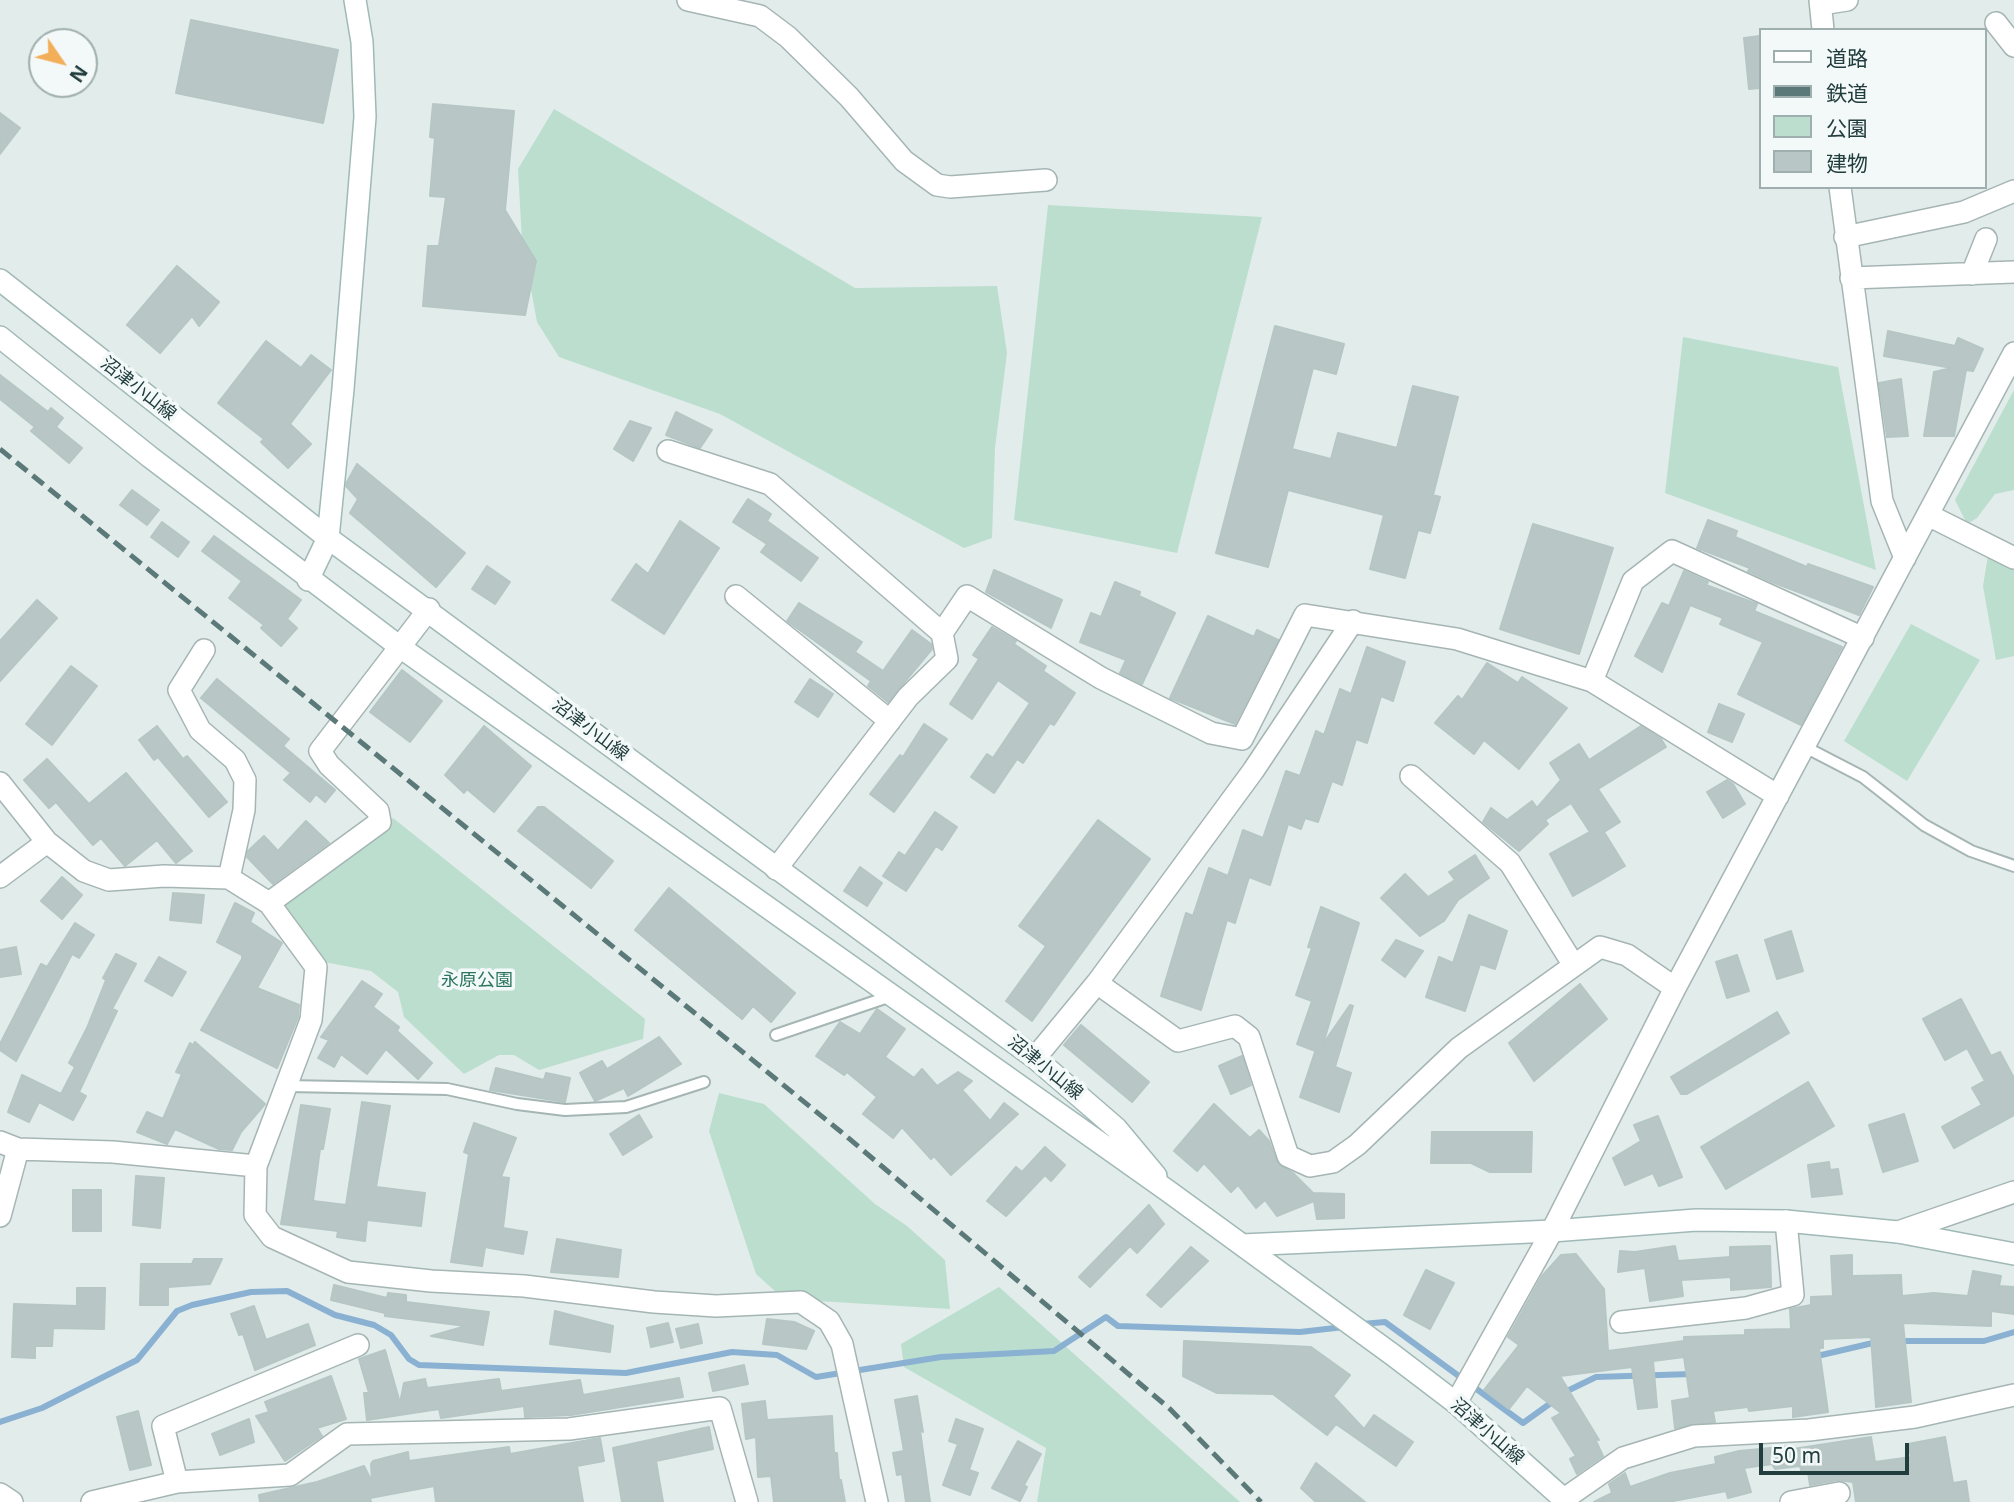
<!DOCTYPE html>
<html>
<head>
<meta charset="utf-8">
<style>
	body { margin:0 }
	#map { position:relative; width:2014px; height:1502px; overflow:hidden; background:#e2edeb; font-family:"Noto Sans","Noto Sans JP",sans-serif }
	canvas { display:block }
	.legend { position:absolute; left:1759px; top:28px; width:228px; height:161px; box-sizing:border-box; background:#f3f9f8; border:2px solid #9faeae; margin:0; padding:9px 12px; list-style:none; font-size:21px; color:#223d3e }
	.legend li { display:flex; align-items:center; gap:14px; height:35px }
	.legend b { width:35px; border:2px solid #9faeae }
	.north { position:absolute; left:28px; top:28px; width:70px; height:70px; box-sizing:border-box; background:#f3f9f8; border:2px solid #9faeae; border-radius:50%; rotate:125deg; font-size:19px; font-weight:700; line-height:28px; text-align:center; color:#223d3e }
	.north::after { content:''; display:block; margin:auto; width:24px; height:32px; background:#f3ae5a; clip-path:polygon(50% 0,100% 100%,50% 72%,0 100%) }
	.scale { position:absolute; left:1759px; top:1443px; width:150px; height:32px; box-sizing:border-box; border:4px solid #223d3e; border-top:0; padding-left:9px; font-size:21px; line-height:24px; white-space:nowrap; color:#223d3e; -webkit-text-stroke:5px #f3f9f8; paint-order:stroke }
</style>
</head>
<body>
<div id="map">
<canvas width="2014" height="1502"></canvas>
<ul class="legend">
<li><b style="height:9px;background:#fff"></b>道路</li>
<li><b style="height:9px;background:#5c797a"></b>鉄道</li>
<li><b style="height:19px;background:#bbdecf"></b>公園</li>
<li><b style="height:19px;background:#b8c7c5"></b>建物</li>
</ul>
<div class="north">N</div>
<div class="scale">50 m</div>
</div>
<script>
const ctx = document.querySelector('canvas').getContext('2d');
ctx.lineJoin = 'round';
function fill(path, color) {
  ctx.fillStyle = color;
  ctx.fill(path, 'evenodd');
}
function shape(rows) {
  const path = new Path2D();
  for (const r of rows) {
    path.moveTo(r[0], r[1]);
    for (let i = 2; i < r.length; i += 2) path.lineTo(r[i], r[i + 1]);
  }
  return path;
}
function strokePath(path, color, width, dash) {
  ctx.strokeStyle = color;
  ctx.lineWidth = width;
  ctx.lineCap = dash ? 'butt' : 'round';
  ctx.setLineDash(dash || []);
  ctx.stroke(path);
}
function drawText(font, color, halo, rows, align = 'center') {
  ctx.font = font + ' "Noto Sans","Noto Sans JP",sans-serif';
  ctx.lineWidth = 7;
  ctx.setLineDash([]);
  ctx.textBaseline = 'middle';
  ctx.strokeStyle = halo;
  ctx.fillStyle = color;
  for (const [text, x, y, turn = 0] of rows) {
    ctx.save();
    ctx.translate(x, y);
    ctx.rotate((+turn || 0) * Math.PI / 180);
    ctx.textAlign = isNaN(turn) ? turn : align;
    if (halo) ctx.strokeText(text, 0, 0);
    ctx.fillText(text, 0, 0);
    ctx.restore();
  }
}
const green = shape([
	[554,109,855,288,997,286,1007,353,995,448,992,538,964,548,720,414,559,357,537,322,522,241,518,169],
	[1048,205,1262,217,1177,553,1014,520],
	[1683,337,1838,367,1876,570,1665,493],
	[2014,390,2014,490,1995,494,1977,518,1967,524,1955,500],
	[1988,555,2014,563,2014,656,1996,660,1983,586],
	[1911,624,1980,660,1907,781,1844,741],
	[393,818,645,1019,643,1039,539,1070,514,1055,499,1055,464,1074,404,1017,398,992,371,971,319,961,276,905],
	[719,1093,764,1104,875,1204,907,1226,945,1260,950,1309,784,1299,756,1274,709,1131],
	[999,1287,1240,1502,1037,1502,1046,1448,904,1367,901,1344]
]);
const stream = shape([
	[1362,1324,1385,1322,1523,1423,1555,1400],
	[1898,1341,1984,1341,2014,1332],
	[1813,1357,1877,1342],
	[1563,1393,1596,1377,1692,1374],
	[0,1422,42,1408,137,1360,177,1311,192,1305,251,1292,287,1291,335,1315,374,1325,391,1335,409,1359,419,1365,626,1373,732,1352,777,1355,816,1377,941,1357,1054,1351,1106,1317,1118,1326,1300,1332,1344,1327]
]);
const building = shape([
	[191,20,338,50,323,123,176,93,191,20],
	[1760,36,1760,88,1749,89,1744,38,1760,36],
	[433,104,514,111,505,210,536,261,525,315,423,306,428,246,439,246,446,197,430,196,435,138,430,137,433,104],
	[0,113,20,128,0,154,0,113],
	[177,266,219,302,199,326,192,316,160,353,127,325,177,266],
	[1275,326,1344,344,1336,374,1313,368,1292,449,1331,459,1338,433,1397,448,1413,386,1458,397,1433,495,1440,497,1430,533,1418,530,1405,578,1370,569,1384,515,1288,490,1268,567,1216,553,1275,326],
	[1888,331,1955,346,1958,338,1983,349,1973,371,1966,370,1954,436,1924,436,1934,372,1952,368,1884,356,1888,331],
	[266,341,301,368,311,355,331,370,290,424,311,444,288,468,261,442,264,439,218,403,266,341],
	[0,375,48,412,51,408,63,418,56,427,82,448,69,463,31,431,35,427,0,399,0,375],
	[1901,379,1908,436,1887,437,1879,383,1901,379],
	[676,412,712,430,700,448,666,435,676,412],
	[630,421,651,428,633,461,614,449,630,421],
	[357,464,465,553,436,587,350,513,358,499,346,486,347,482,357,464],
	[132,490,159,510,147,525,120,505,132,490],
	[748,499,771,514,767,521,818,558,801,581,761,552,767,544,733,522,748,499],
	[1708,520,1737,531,1735,537,1807,567,1808,564,1873,587,1859,615,1772,582,1748,571,1750,568,1697,548,1708,520],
	[680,521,719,548,664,634,612,600,636,564,648,574,680,521],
	[162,522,189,542,178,557,151,537,162,522],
	[1533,524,1613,548,1579,654,1500,629,1533,524],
	[214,536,301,600,287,619,297,628,281,646,261,628,264,625,229,598,242,581,202,551,214,536],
	[487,566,510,582,495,604,472,589,487,566],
	[994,570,1062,600,1051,628,986,592,994,570],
	[1684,571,1708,582,1706,585,1757,604,1754,611,1842,647,1801,725,1738,694,1763,642,1720,624,1723,618,1690,605,1662,672,1635,656,1662,603,1669,606,1684,571],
	[1115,582,1140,592,1139,596,1175,613,1142,684,1120,673,1126,660,1080,642,1091,613,1101,617,1115,582],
	[37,600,57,618,0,681,0,641,37,600],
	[799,603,862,642,855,652,883,671,912,630,931,644,932,649,888,702,868,686,871,681,787,621,799,603],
	[1208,616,1254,637,1257,630,1278,640,1235,724,1170,698,1208,616],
	[992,627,1016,641,1014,644,1046,666,1043,671,1075,693,1054,725,1050,723,1023,763,1017,759,994,793,971,777,987,754,993,758,1030,703,998,680,972,719,950,704,979,659,973,655,992,627],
	[1367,647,1405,662,1393,701,1381,696,1367,743,1356,739,1342,785,1332,781,1318,822,1305,818,1301,829,1288,824,1270,885,1249,877,1235,923,1227,920,1201,1010,1161,996,1186,913,1193,916,1209,868,1228,876,1243,830,1263,838,1286,771,1300,776,1316,731,1324,735,1340,689,1351,694,1367,647],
	[1487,663,1518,683,1522,677,1567,708,1519,769,1484,740,1474,754,1435,723,1458,696,1462,700,1487,663],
	[71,666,97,686,52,745,26,724,71,666],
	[402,670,442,701,410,742,370,712,402,670],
	[217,679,289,739,283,746,335,790,325,802,316,794,310,802,284,780,291,773,201,698,217,679],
	[810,679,833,694,818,717,795,702,810,679],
	[1719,704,1744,714,1732,742,1708,732,1719,704],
	[924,724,947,739,894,812,870,794,900,755,903,757,924,724],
	[157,726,183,759,187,756,227,802,209,817,158,757,154,760,139,740,157,726],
	[484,726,531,766,494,812,467,789,464,793,445,775,484,726],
	[1641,726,1661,739,1666,747,1598,789,1620,822,1604,832,1625,866,1598,882,1573,896,1550,854,1590,832,1571,803,1545,820,1548,824,1519,851,1483,822,1491,808,1507,820,1532,801,1537,808,1561,780,1550,763,1579,744,1589,760,1641,726],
	[47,759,89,804,126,773,192,851,176,863,157,840,125,866,101,838,93,845,56,802,49,808,24,780,47,759],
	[1727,780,1733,784,1745,804,1723,818,1707,792,1727,780],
	[538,807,544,807,613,861,591,888,518,831,538,807],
	[935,812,957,827,942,850,936,846,906,891,883,876,899,852,905,856,935,812],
	[1098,820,1150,859,1032,1021,1006,1001,1046,946,1019,926,1098,820],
	[306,821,329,843,273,884,247,857,248,851,264,836,278,851,306,821],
	[1475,855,1489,878,1458,900,1444,921,1420,936,1381,898,1405,874,1428,897,1455,880,1449,872,1475,855],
	[860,867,882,883,867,906,844,891,860,867],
	[62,877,82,895,62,919,41,901,62,877],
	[669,888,795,993,771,1022,753,1006,742,1019,635,930,669,888],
	[173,893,204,895,201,923,170,920,173,893],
	[235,903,254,913,250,922,282,943,257,988,299,1005,298,1017,277,1068,201,1030,242,959,242,955,217,942,235,903],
	[1321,907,1359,923,1323,1044,1350,1005,1353,1006,1335,1067,1351,1073,1339,1112,1300,1097,1315,1052,1318,1052,1297,1044,1312,1001,1296,995,1312,948,1308,947,1321,907],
	[1469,915,1507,931,1495,969,1480,964,1465,1011,1426,997,1439,957,1453,963,1469,915],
	[75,923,94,935,79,958,72,954,16,1061,0,1050,0,1044,41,964,47,967,75,923],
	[1791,931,1803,971,1777,979,1765,940,1791,931],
	[1396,940,1423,951,1405,977,1382,960,1396,940],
	[16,947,21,974,0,977,0,950,16,947],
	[116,954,136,964,112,1009,117,1011,79,1092,86,1096,73,1120,39,1102,29,1122,8,1112,22,1075,61,1094,75,1067,69,1063,87,1028,106,980,103,978,116,954],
	[1737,955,1749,991,1727,998,1716,962,1737,955],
	[159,957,186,972,172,996,145,981,159,957],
	[362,981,382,994,373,1007,399,1027,397,1031,432,1063,418,1079,386,1049,367,1074,341,1054,334,1067,318,1058,329,1040,321,1037,362,981],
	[1580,984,1607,1019,1534,1081,1509,1043,1580,984],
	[1961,999,1991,1056,2000,1052,2014,1078,2014,1115,1954,1148,1942,1127,1982,1105,1972,1088,1985,1081,1967,1048,1945,1060,1923,1019,1961,999],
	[877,1009,905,1029,885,1057,914,1078,922,1069,937,1086,958,1072,972,1081,962,1090,990,1121,1004,1103,1018,1114,951,1175,934,1156,931,1159,902,1127,893,1138,863,1114,877,1097,847,1072,844,1075,816,1056,840,1022,860,1034,877,1009],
	[1777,1012,1789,1033,1687,1094,1681,1094,1671,1077,1777,1012],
	[1081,1025,1149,1082,1132,1102,1064,1045,1081,1025],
	[659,1037,681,1064,628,1096,624,1088,595,1101,580,1073,602,1061,607,1069,659,1037],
	[195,1042,265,1104,241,1132,232,1150,219,1149,175,1129,167,1144,137,1132,147,1112,163,1119,182,1074,176,1072,190,1043,193,1045,195,1042],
	[1242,1056,1251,1085,1231,1094,1219,1066,1242,1056],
	[496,1068,544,1080,546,1073,570,1078,565,1102,490,1090,496,1068],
	[1808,1082,1834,1126,1726,1189,1701,1147,1808,1082],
	[362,1102,390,1106,376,1187,425,1193,421,1226,367,1220,365,1241,337,1237,338,1231,281,1224,301,1105,330,1109,323,1149,320,1149,313,1201,346,1205,362,1102],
	[1214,1104,1250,1138,1259,1130,1269,1141,1278,1164,1293,1173,1313,1193,1344,1194,1344,1218,1317,1219,1314,1201,1277,1216,1265,1200,1256,1208,1238,1185,1231,1192,1204,1163,1197,1171,1174,1151,1214,1104],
	[1904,1114,1918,1161,1883,1172,1869,1125,1904,1114],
	[639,1115,652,1137,623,1155,610,1134,639,1115],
	[1658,1116,1682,1177,1659,1186,1653,1173,1625,1185,1613,1158,1641,1141,1634,1125,1658,1116],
	[474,1123,516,1138,501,1177,509,1178,503,1228,527,1232,523,1254,485,1247,482,1266,451,1262,469,1154,464,1152,474,1123],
	[1432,1132,1532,1132,1531,1172,1490,1172,1471,1163,1431,1163,1432,1132],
	[1045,1147,1065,1165,1051,1181,1045,1175,1006,1216,987,1201,1016,1167,1022,1172,1045,1147],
	[1829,1162,1830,1170,1838,1169,1842,1194,1812,1197,1808,1165,1829,1162],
	[136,1176,164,1178,160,1228,133,1225,136,1176],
	[73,1190,101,1190,101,1231,73,1231,73,1190],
	[1149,1205,1164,1224,1137,1253,1130,1246,1090,1287,1079,1277,1149,1205],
	[557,1239,621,1250,618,1277,551,1272,557,1239],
	[1675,1246,1678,1261,1730,1257,1730,1247,1770,1246,1771,1287,1731,1290,1731,1277,1681,1280,1683,1296,1650,1301,1645,1268,1618,1272,1620,1251,1635,1252,1675,1246],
	[1191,1247,1208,1261,1161,1307,1147,1295,1191,1247],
	[1576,1254,1604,1289,1608,1351,1684,1341,1684,1337,1745,1335,1745,1330,1791,1329,1790,1309,1811,1305,1811,1297,1833,1296,1831,1256,1852,1255,1852,1276,1901,1275,1902,1296,1934,1293,1968,1296,1973,1271,2001,1276,1999,1286,2014,1287,2014,1314,1991,1311,1991,1326,1903,1323,1911,1402,1876,1407,1871,1337,1823,1339,1823,1348,1819,1348,1828,1412,1793,1417,1793,1406,1749,1411,1748,1407,1713,1411,1715,1422,1675,1428,1672,1401,1690,1398,1684,1357,1653,1361,1657,1407,1638,1409,1632,1367,1560,1376,1599,1440,1595,1439,1603,1456,1577,1474,1570,1459,1576,1456,1552,1418,1561,1413,1527,1386,1509,1409,1484,1390,1519,1345,1508,1337,1542,1276,1561,1255,1576,1254],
	[194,1259,222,1259,210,1284,168,1287,168,1305,140,1305,141,1264,192,1264,194,1259],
	[1426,1270,1454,1283,1430,1329,1404,1315,1426,1270],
	[334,1285,387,1298,388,1293,406,1295,406,1302,489,1312,483,1345,431,1336,466,1326,385,1316,385,1313,331,1300,334,1285],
	[77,1288,105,1288,104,1329,53,1328,52,1346,35,1346,35,1358,12,1357,14,1304,77,1306,77,1288],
	[254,1306,266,1340,308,1324,315,1345,255,1370,243,1334,239,1335,231,1314,254,1306],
	[555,1311,613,1326,610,1352,550,1344,555,1311],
	[767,1319,794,1322,814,1331,806,1349,763,1344,767,1319],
	[668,1323,673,1342,651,1347,647,1328,668,1323],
	[698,1324,702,1343,681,1348,676,1329,698,1324],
	[1184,1341,1311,1347,1350,1375,1333,1396,1364,1429,1374,1415,1413,1442,1396,1466,1336,1424,1327,1435,1273,1394,1217,1393,1183,1376,1184,1341],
	[385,1350,400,1403,404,1383,425,1379,427,1388,499,1379,501,1391,580,1380,583,1395,679,1378,683,1397,571,1415,525,1417,524,1406,441,1418,439,1409,367,1420,364,1393,369,1393,359,1359,385,1350],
	[744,1365,748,1384,713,1391,709,1373,744,1365],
	[331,1376,346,1419,317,1428,322,1436,285,1461,256,1416,269,1412,265,1402,331,1376],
	[917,1396,923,1432,920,1430,930,1502,906,1502,902,1474,897,1475,893,1453,904,1451,895,1400,917,1396],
	[765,1401,767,1420,832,1416,834,1453,837,1453,839,1480,841,1480,845,1502,774,1502,771,1476,758,1477,756,1437,746,1439,742,1404,765,1401],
	[138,1411,151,1465,130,1470,117,1417,138,1411],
	[249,1419,254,1442,220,1455,212,1434,249,1419],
	[956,1419,983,1429,969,1470,978,1473,970,1495,943,1485,958,1444,949,1441,956,1419],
	[709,1427,713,1449,656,1461,663,1502,622,1502,613,1448,709,1427],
	[1871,1437,1875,1462,1911,1457,1908,1444,1945,1437,1953,1483,1966,1481,1969,1502,1856,1502,1853,1482,1837,1480,1810,1485,1808,1472,1801,1470,1800,1466,1775,1469,1772,1464,1744,1468,1751,1492,1728,1498,1726,1491,1668,1502,1594,1502,1612,1493,1609,1484,1625,1473,1630,1487,1670,1473,1716,1464,1715,1457,1739,1451,1792,1446,1793,1449,1871,1437],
	[600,1438,604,1461,577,1466,583,1502,436,1502,434,1486,370,1498,371,1502,260,1502,259,1495,317,1482,364,1466,372,1482,371,1464,373,1461,408,1452,409,1461,509,1447,510,1454,600,1438],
	[1018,1441,1041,1454,1024,1485,1027,1487,1020,1501,992,1488,1018,1441],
	[1316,1463,1365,1502,1316,1502,1301,1488,1316,1463]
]);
const lane = shape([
	[1805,747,1863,777,1924,825,1971,851,2014,866],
	[776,1035,891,996],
	[287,1086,447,1089,517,1104,565,1110,626,1107,704,1082]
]);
const street = shape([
	[688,0,760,16,788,37,849,97,904,161,937,185,950,187,1046,180],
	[1820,0,1823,30],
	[1821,4,1847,0],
	[1996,23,2014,46],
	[1840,187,1882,501,1905,558],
	[1845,237,1964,212,2014,191],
	[1972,274,1986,239],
	[1851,278,2014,272],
	[668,451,770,484,942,633,947,659,908,697,776,869],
	[1928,515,2014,558],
	[736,596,890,721],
	[942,633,967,596,1101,678,1211,733,1242,739,1305,615,1457,639,1592,681,1778,796],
	[204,650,179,690,200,730,235,760,245,780,244,810,229,878],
	[1592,681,1633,581,1672,551,1863,638],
	[1411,776,1510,863,1573,964],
	[0,783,47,842,84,871,109,880,164,876,229,878,269,903,316,967,311,1020,256,1166,255,1215,272,1237,348,1272,431,1281,524,1286,654,1302,716,1306,801,1302,829,1321,842,1344,877,1502],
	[0,877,47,842],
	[269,903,380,822,378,811,329,765,320,751,429,609],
	[1097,983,1178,1041,1235,1026,1249,1037,1288,1156,1310,1166,1333,1162,1357,1145,1459,1048,1600,947,1627,955,1675,988],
	[1035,1058,1097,983,1253,771,1353,621],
	[0,1142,18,1149,113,1152,256,1166],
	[0,1216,18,1149],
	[1898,1232,2014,1192],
	[1621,1322,1746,1308,1793,1295,1786,1221],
	[1456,1403,1552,1231,1675,988,2014,353],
	[177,1482,163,1426,358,1345],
	[0,1494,12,1502],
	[1564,1499,1623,1458,1694,1436,1809,1430,1915,1417,2014,1395],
	[92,1502,177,1482,290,1475,347,1434,569,1429,720,1408,747,1502],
	[1791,1502,1839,1493]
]);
const secondary = shape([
	[0,280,328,538,1035,1058,1116,1128,1156,1176],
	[0,337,150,457,400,647,1168,1191,1393,1355,1456,1403,1567,1502],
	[308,580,328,538,343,389,365,117,362,42,355,0],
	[1242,1245,1552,1231,1696,1220,1786,1221,1898,1232,2014,1254]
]);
const rail = shape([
	[0,449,840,1131,1170,1409,1261,1502]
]);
const streetNames = [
	["沼津小山線",138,389,38],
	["沼津小山線",590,730,37],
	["沼津小山線",1045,1068,39],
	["沼津小山線",1487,1432,41]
];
const parkNames = [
	["永原公園",477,981]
];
fill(green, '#bbdecf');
strokePath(stream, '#8ab1d2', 6);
fill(building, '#b8c7c5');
strokePath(building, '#b5c6c4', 2);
strokePath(lane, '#a5b5b4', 14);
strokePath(street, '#a5b5b4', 24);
strokePath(secondary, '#a0b9b7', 24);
strokePath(lane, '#fff', 10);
strokePath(street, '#fff', 21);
strokePath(secondary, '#fff', 21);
strokePath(rail, '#5c797a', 5, [14, 7]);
drawText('18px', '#223d3e', '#f3f9f8', streetNames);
drawText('18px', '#2b755e', '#f3f9f8', parkNames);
</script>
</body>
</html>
